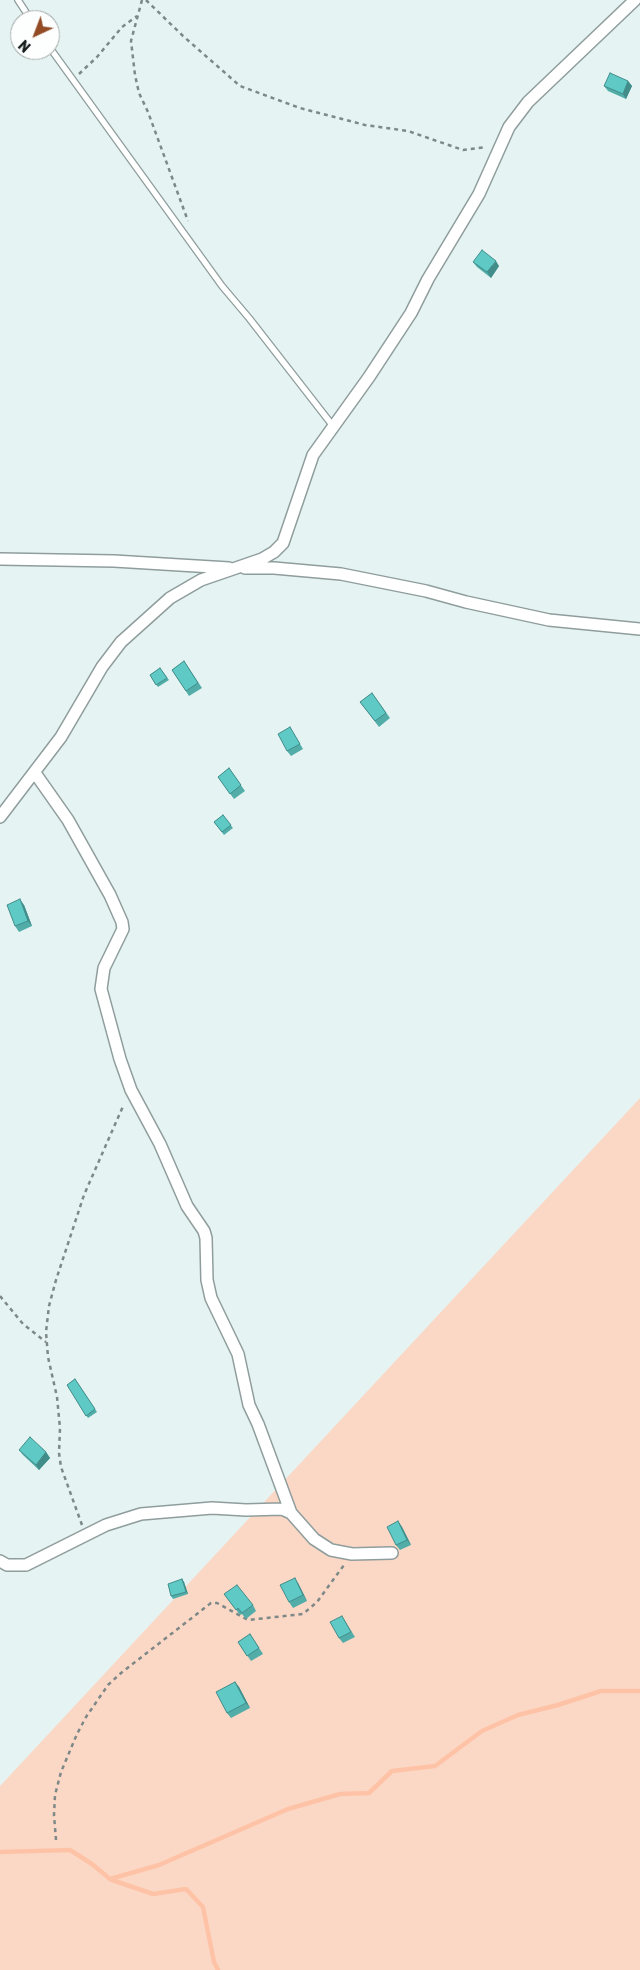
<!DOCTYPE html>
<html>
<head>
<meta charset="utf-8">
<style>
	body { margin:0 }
	#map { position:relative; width:640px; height:1970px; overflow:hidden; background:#e5f4f3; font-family:Rubik,sans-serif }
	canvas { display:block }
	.north { position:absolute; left:10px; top:10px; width:50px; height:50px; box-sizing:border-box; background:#fcfffe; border:1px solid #a1a5a5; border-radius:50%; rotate:223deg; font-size:14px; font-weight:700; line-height:20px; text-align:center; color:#191f1f }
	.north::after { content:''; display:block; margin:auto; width:18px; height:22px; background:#924b25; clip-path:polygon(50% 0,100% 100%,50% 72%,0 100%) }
</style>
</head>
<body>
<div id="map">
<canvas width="640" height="1970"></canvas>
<div class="north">N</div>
</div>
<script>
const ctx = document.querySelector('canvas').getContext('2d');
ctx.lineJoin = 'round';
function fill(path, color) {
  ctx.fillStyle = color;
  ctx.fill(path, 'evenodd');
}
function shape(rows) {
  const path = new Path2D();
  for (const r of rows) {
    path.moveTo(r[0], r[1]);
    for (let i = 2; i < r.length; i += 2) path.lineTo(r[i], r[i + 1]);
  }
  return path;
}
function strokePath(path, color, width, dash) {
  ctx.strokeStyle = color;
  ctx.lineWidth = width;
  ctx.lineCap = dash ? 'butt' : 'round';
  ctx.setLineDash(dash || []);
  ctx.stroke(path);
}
const green = shape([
	[640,1098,640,1970,0,1970,0,1786]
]);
const stream = shape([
	[0,1852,70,1850,92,1864,110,1879,159,1865,288,1809,340,1794,369,1793,392,1771,435,1766,482,1731,518,1715,558,1705,601,1691,640,1691],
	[112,1880,153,1894,186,1889,203,1907,214,1962,218,1970]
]);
const path = shape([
	[142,0,131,41,135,75,139,93,148,112,188,221],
	[146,0,183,36,240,86,300,108,365,125,408,131,463,150,486,147],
	[79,74,97,57,122,27,137,16],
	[0,1296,23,1324,46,1342],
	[82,1525,61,1467,59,1453,60,1428,57,1397,48,1357,46,1332,49,1306,56,1280,84,1195,124,1104],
	[56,1840,54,1815,55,1795,61,1772,77,1734,86,1717,108,1685,121,1673,211,1603,217,1603,248,1620,303,1614,317,1602,344,1565]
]);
const service = shape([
	[18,0,31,20],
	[50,48,222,286,249,318,333,426]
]);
const minor = shape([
	[0,559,114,561,229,568],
	[245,568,274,568,341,574,426,591,466,602,549,620,640,629],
	[35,773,68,820,110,895,122,922,123,929,104,968,101,989,120,1059,131,1090,160,1144,187,1206,204,1231,206,1238,207,1280,211,1298,238,1354,249,1405,258,1424,291,1513],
	[0,817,61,737,102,667,121,642,170,598,201,580,262,559,274,552,283,543,313,455,369,377,411,313,428,279,479,194,509,127,528,102,635,0],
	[0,1561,7,1565,26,1565,106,1525,141,1514,212,1508,246,1510,282,1509,291,1513,314,1539,331,1550,352,1554,392,1553]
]);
const wall = shape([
	[628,81,632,86,626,99,608,91,604,86],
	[473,262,499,266,491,278,477,267],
	[184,661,202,688,189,696,172,670],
	[160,668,169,680,158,687,150,675],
	[372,693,390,718,379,727,360,702],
	[290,727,303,749,291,756,287,751],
	[229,768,245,791,234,799,218,777],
	[223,815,233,828,224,835,214,822],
	[24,905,32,926,19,932,15,926],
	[75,1379,97,1412,88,1418,67,1385],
	[19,1450,46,1452,50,1458,39,1470,23,1455],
	[398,1521,402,1527,411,1545,400,1550,396,1545],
	[182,1579,184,1582,188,1594,173,1599,171,1596],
	[298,1583,307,1601,293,1608,289,1602],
	[224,1594,253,1605,256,1611,246,1619,242,1614,240,1615],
	[345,1621,355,1637,343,1643,339,1638],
	[250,1634,263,1654,251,1661,238,1642],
	[235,1682,239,1687,250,1708,231,1718,227,1713]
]);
const shadedWall = shape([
	[628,81,632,86,626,99,623,94],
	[496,261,499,266,491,278,487,272],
	[20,899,24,905,32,926,28,921],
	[46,1452,50,1458,39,1470,36,1465],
	[398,1521,402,1527,411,1545,407,1540],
	[295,1578,298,1583,307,1601,303,1595],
	[182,1579,184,1582,188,1594,186,1592],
	[235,1682,239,1687,250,1708,246,1703]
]);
const building = shape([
	[610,73,628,81,623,94,604,86,610,73],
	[482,250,496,261,487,272,473,262,482,250],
	[184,661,198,683,186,691,172,670,184,661],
	[160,668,167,678,156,685,150,675,160,668],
	[372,693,386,713,375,721,360,702,372,693],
	[290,727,300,744,287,751,278,734,290,727],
	[229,768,241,785,230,794,218,777,229,768],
	[223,815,231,825,222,832,214,822,223,815],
	[20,899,28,921,15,926,7,905,20,899],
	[75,1379,95,1409,86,1416,67,1385,75,1379],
	[30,1437,46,1452,36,1465,19,1450,30,1437],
	[398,1521,407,1540,396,1545,387,1527,398,1521],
	[295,1578,303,1595,289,1602,280,1585,295,1578],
	[182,1579,186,1592,171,1596,168,1584,182,1579],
	[237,1585,253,1605,242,1613,238,1608,236,1610,224,1594,237,1585],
	[342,1616,351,1632,339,1638,330,1622,342,1616],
	[250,1634,259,1648,247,1656,238,1642,250,1634],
	[235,1682,246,1703,227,1713,216,1692,235,1682]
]);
fill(green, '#fbd8c6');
strokePath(stream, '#fec3a6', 4.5);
strokePath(service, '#8f9d9c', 8);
strokePath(minor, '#8f9d9c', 14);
strokePath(path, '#7e8887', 2.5, [4, 4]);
strokePath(service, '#fff', 5.5);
strokePath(minor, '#fff', 11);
fill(wall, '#52ada9');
fill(shadedWall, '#428d8a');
fill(building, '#5fc9c5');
strokePath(building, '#428d8a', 1);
</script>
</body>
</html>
